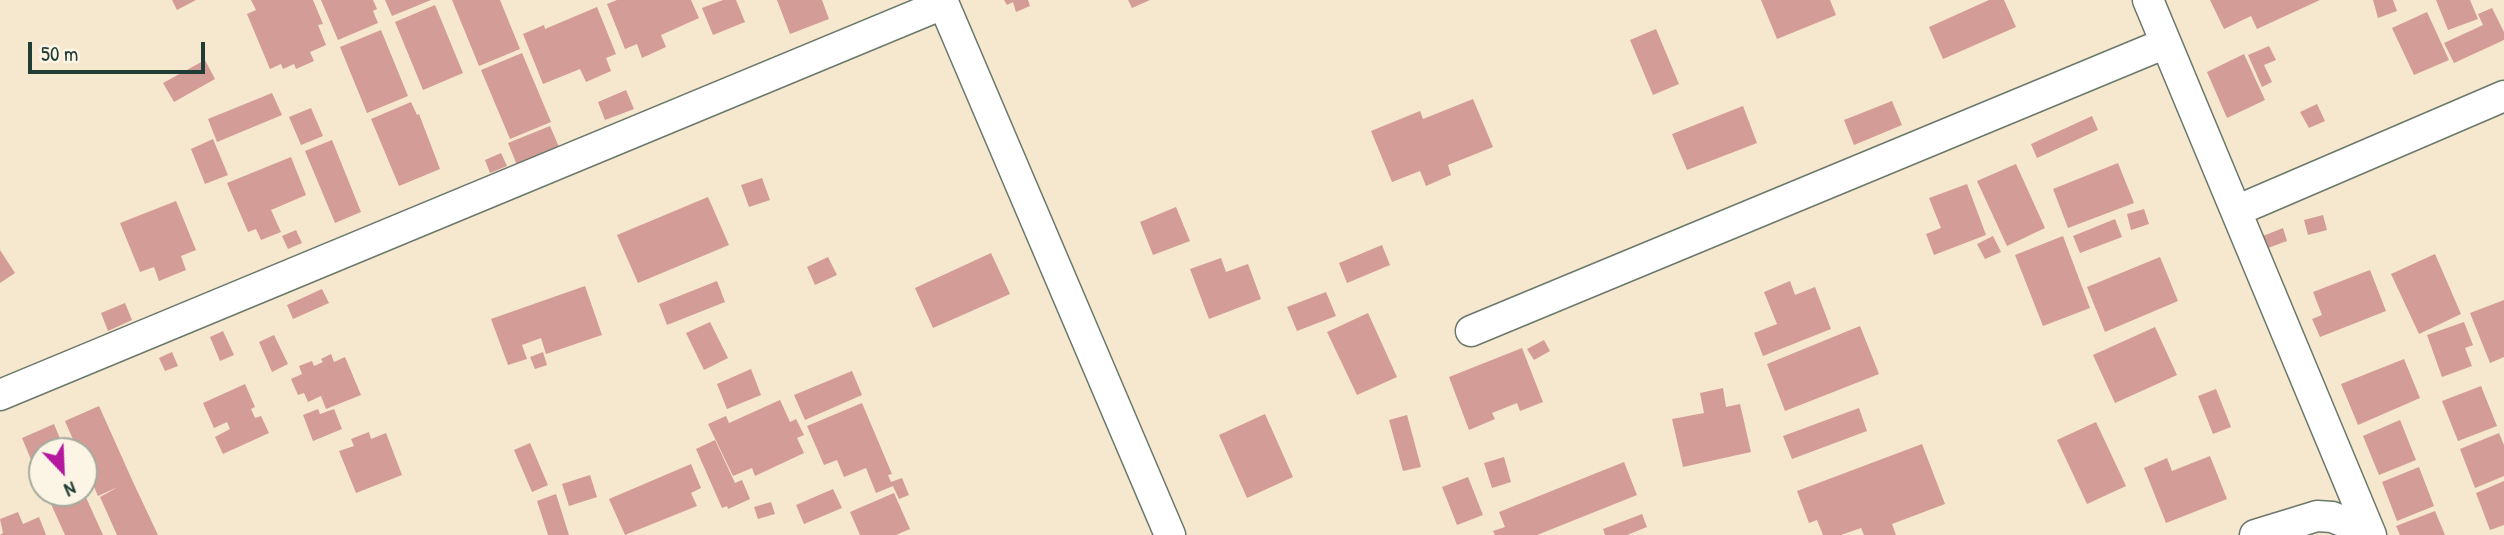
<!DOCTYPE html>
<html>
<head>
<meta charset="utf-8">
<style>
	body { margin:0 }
	#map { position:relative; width:2504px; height:535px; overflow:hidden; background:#f6e7cf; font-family:"Patrick Hand",sans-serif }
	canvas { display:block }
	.north { position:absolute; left:28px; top:437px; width:70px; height:70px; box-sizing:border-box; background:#fcf5e5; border:2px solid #a4ab9e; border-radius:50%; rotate:157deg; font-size:19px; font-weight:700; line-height:28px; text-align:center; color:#1f3d34 }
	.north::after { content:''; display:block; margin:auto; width:24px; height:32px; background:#b5179e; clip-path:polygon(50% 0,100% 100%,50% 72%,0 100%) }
	.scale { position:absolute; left:28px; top:42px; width:177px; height:32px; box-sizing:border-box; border:4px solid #1f3d34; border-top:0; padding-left:9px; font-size:21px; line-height:24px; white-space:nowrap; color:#1f3d34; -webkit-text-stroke:5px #fcf5e5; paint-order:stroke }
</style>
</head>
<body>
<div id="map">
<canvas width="2504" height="535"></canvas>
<div class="north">N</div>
<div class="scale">50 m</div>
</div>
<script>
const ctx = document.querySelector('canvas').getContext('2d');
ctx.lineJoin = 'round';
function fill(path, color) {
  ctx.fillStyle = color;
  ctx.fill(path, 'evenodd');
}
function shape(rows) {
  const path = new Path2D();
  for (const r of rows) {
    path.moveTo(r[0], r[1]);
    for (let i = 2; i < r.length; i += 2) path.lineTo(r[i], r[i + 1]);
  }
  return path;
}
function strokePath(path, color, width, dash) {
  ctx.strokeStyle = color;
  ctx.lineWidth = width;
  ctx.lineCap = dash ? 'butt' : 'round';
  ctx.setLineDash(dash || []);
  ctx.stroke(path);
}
const building = shape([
	[172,0,196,0,177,10],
	[251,0,313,0,323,24,318,25,326,45,310,52,314,61,296,69,294,64,283,69,281,64,270,69,247,14,256,10],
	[321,0,373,0,377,9,373,11,378,23,338,40],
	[385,0,431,0,392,16],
	[452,0,500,0,520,49,479,66],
	[617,0,691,0,699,18,661,35,666,47,642,58,637,44,625,49,607,4],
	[723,0,736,0,745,22,713,35,702,8],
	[777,0,822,0,829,19,790,34],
	[1004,0,1028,0,1030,6,1016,12,1013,2,1007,5],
	[1128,0,1150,0,1132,8],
	[1761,0,1830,0,1836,15,1777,39],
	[1989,0,2004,0,2016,27,1943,59,1929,27],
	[2210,0,2320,0,2257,29,2251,16,2224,29],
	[2373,0,2393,0,2397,11,2378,18],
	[2436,0,2470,0,2478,19,2448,30],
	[435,5,463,73,423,90,395,22],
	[597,7,616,54,606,58,611,71,586,82,580,69,543,84,523,34,544,25,545,29],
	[2492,8,2504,32,2504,40,2454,63,2444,43,2483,25,2478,14],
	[2427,12,2449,60,2414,75,2392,28],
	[1656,29,1679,84,1653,95,1630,40],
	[381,30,408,96,367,113,340,47],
	[2269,46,2276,60,2264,65,2272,82,2262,87,2248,55],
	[522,53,551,122,510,139,481,70],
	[2244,54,2265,100,2227,118,2207,72],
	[205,60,215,79,174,102,163,83],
	[626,90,634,109,605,120,598,102],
	[272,93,282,115,217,142,208,119],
	[1473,99,1493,147,1448,165,1451,175,1426,186,1420,171,1392,182,1371,131,1420,111,1423,119],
	[1892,101,1902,125,1854,145,1844,120],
	[411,102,417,115,419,114,440,169,399,186,371,119],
	[2317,104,2325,121,2309,128,2300,112],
	[1743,106,1757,143,1687,170,1672,134],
	[311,108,323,136,301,145,289,117],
	[2092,116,2098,130,2037,158,2031,144],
	[550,126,559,147,517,165,508,143],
	[213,139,228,175,205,184,191,149],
	[332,140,361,212,335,223,305,151],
	[501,153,507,166,490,173,485,160],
	[291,157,306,195,271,210,281,232,261,240,256,229,248,232,227,183],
	[2118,163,2134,203,2068,228,2053,189],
	[2016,164,2045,228,2007,246,1977,181],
	[762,178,770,200,749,207,741,185],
	[1967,184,1986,235,1934,255,1926,234,1941,228,1929,198],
	[708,197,729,245,638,283,617,235],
	[176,201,196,250,181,256,186,270,159,281,154,267,140,272,120,223],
	[1176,207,1190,241,1153,255,1140,222],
	[2144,209,2149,224,2131,230,2127,214],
	[2323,215,2327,230,2308,235,2304,220],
	[2115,219,2122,237,2080,253,2073,236],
	[2283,228,2287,241,2268,248,2263,236],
	[296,230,302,243,288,249,282,236],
	[1993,236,2001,252,1985,259,1977,244],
	[2063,236,2090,308,2043,326,2015,255],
	[1382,245,1390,265,1347,283,1339,263],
	[0,250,15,273,0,283],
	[991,253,1010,294,933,328,915,288],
	[2435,254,2461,314,2419,334,2391,274],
	[828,257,837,275,815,285,807,267],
	[2160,257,2178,301,2105,332,2087,287],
	[1221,258,1226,272,1248,264,1261,299,1209,319,1190,269],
	[2370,270,2386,311,2320,337,2312,319,2322,315,2313,292],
	[717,281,725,302,667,325,659,304],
	[1790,281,1795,295,1815,287,1831,329,1763,356,1754,333,1777,324,1764,292],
	[585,286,602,335,546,354,541,338,522,345,527,359,508,365,491,319],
	[322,289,329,303,293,319,287,305],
	[1326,292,1336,316,1297,331,1287,307],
	[2504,300,2504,357,2490,363,2470,313],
	[125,303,132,320,108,331,101,313],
	[1368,313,1397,377,1357,395,1327,332],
	[710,322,728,358,704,370,686,333],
	[2464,322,2473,345,2465,348,2472,366,2442,377,2427,335],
	[1860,326,1879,374,1785,411,1767,364],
	[2155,327,2177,375,2115,403,2093,355],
	[223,331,234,355,220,361,210,337],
	[274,335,288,364,272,372,259,342],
	[1544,340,1550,351,1534,360,1527,349],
	[1522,348,1543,402,1520,411,1517,403,1492,413,1495,419,1469,430,1449,377],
	[172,352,178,366,165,371,159,358],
	[543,352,547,365,535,369,530,357],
	[331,354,334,362,345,357,361,395,326,409,321,396,308,402,304,393,298,395,291,379,302,374,299,366,312,361,314,366,323,362,321,359],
	[2404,359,2420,398,2358,425,2341,384],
	[751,369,761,395,727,409,717,384],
	[852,371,862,395,805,420,794,395],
	[245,384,255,407,251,409,255,418,261,416,269,433,223,454,215,437,230,429,227,422,214,428,203,403],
	[2481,386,2497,426,2458,441,2442,401],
	[1723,388,1726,407,1740,404,1751,452,1683,467,1672,419,1704,413,1700,393],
	[2216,389,2231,427,2213,434,2198,396],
	[780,400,790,422,796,419,804,435,797,438,804,453,755,476,752,468,733,476,708,424,726,416,729,423],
	[862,403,892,474,888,475,891,482,902,478,909,495,899,499,893,486,876,493,866,468,844,477,837,460,824,465,807,426],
	[99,406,133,482,158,535,117,535,100,497,118,487,98,496,84,464,84,451,78,451,65,421],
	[1859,408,1867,431,1792,459,1783,436],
	[318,409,320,414,334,409,342,429,313,441,303,415],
	[1265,414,1293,477,1247,498,1219,435],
	[1407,415,1421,467,1403,471,1389,420],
	[2400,420,2416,460,2379,475,2363,436],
	[2096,422,2126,486,2087,504,2057,440],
	[54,424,65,451,42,451,42,486,22,438],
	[369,432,371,439,386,433,402,475,356,493,339,451,354,446,351,439],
	[2499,433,2504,445,2504,476,2475,488,2460,449],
	[715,440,735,483,742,480,750,499,728,509,727,506,722,508,696,449],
	[530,443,548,485,532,492,514,450],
	[1922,444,1945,504,1892,524,1896,535,1864,535,1861,528,1841,535,1823,535,1817,520,1809,523,1797,491],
	[2210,456,2227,499,2166,523,2144,468,2167,458,2172,471],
	[1504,457,1511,482,1492,488,1484,463],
	[1624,462,1637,495,1537,535,1495,535,1493,531,1505,527,1499,512],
	[691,464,701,488,691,493,697,506,625,535,609,499],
	[2419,467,2434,506,2397,521,2382,482],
	[590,475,597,497,569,506,562,484],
	[1468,477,1483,515,1457,525,1442,487],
	[2504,481,2504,525,2490,530,2476,493],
	[833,489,842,508,804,524,796,505],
	[46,493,84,493,103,535,65,535],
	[894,493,910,529,896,535,860,535,850,512],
	[556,494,569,535,548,535,537,501],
	[771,502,775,514,758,519,754,507],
	[2435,511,2445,535,2400,535,2396,526],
	[18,512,23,524,39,517,46,535,0,535,3,533,0,519],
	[1642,514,1647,527,1627,535,1605,535,1603,529]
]);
const minor = shape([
	[942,0,1170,535],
	[2148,0,2371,535],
	[2236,211,2504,96],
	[1471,331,2166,43],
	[0,395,943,4],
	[2255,535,2317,516,2332,517,2350,524,2368,535]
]);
fill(building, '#d49c96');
strokePath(minor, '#6a786a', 33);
strokePath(minor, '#fff', 30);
</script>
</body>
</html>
